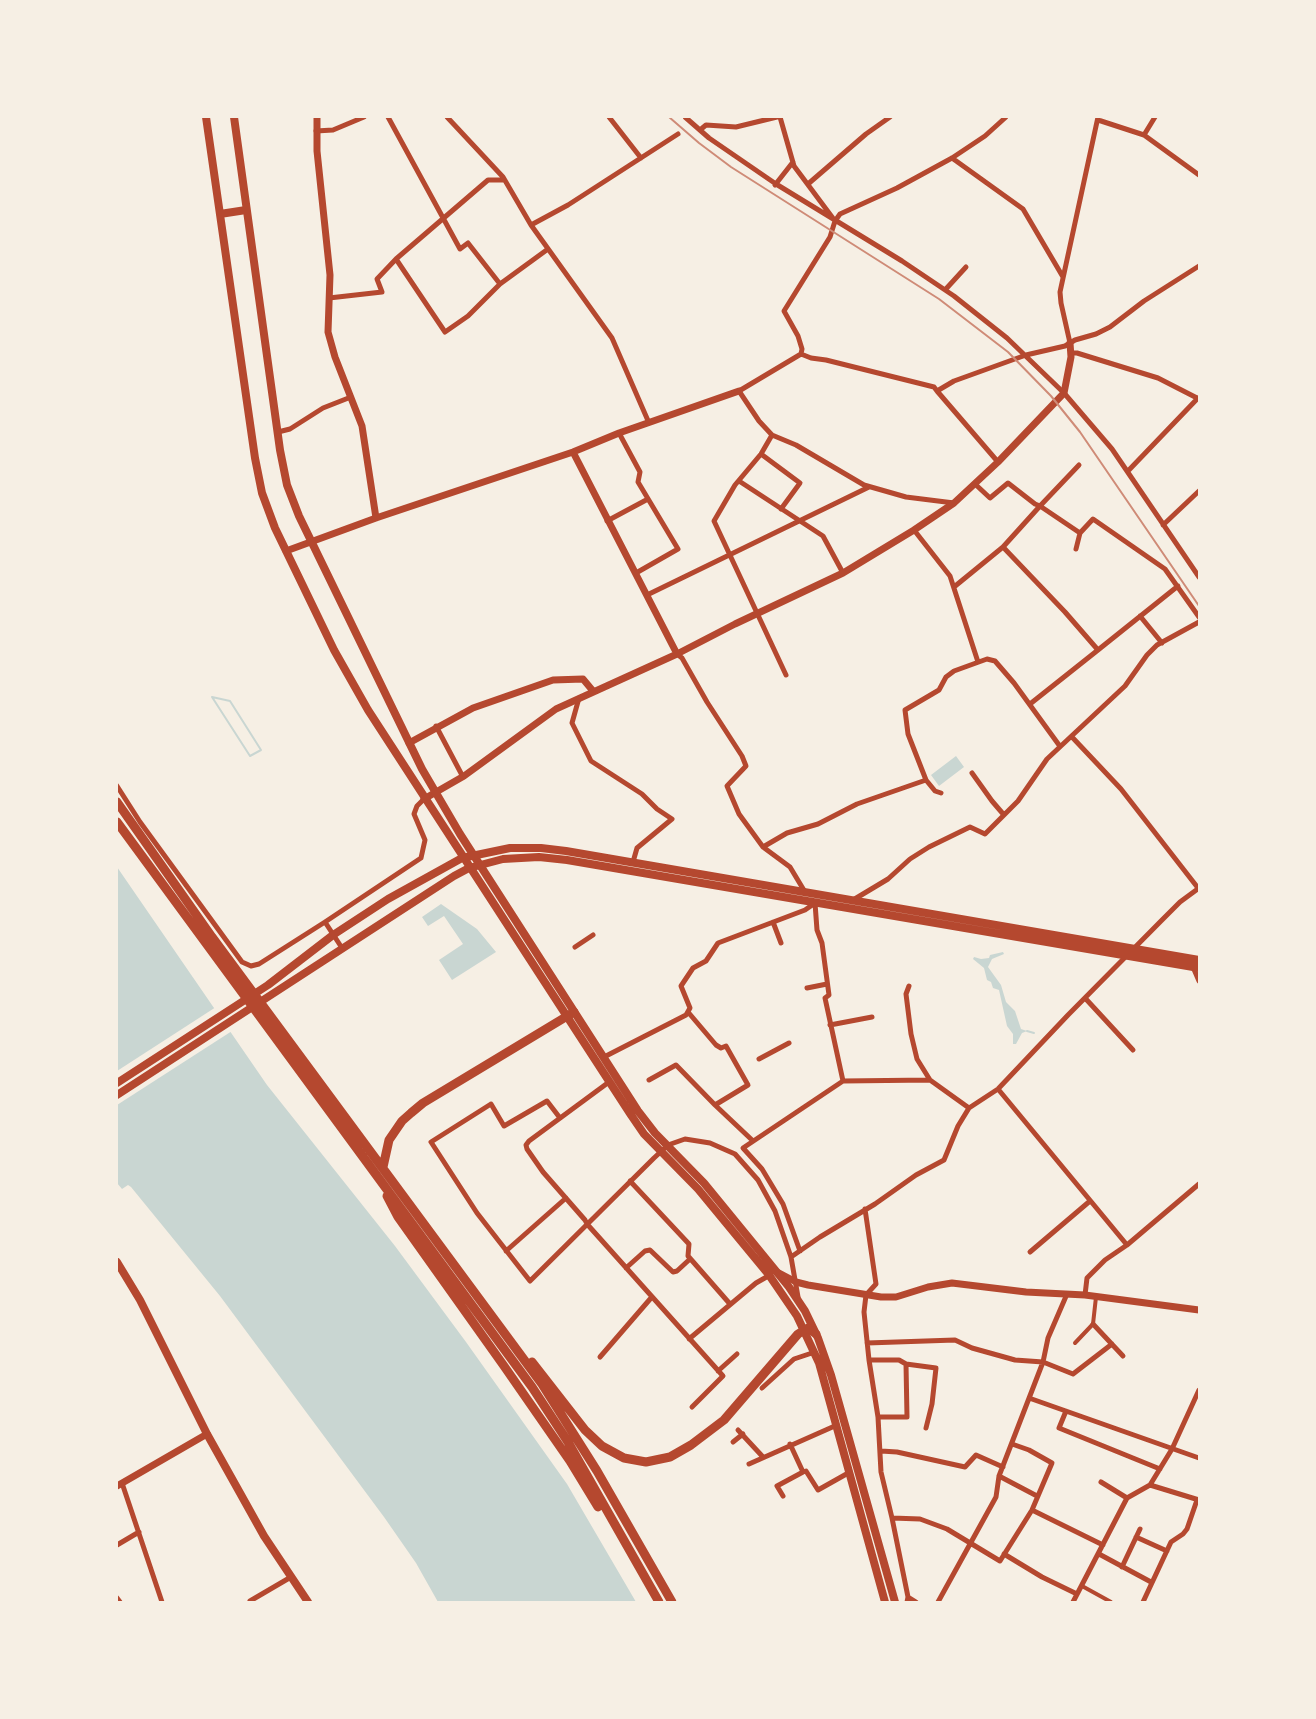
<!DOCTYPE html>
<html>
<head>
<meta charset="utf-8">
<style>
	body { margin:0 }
	#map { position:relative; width:1316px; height:1719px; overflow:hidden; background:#f6efe4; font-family:Poppins,sans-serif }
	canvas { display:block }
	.frame { position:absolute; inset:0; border:118px solid #f6efe4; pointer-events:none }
</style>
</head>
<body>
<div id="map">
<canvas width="1316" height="1719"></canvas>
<div class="frame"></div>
</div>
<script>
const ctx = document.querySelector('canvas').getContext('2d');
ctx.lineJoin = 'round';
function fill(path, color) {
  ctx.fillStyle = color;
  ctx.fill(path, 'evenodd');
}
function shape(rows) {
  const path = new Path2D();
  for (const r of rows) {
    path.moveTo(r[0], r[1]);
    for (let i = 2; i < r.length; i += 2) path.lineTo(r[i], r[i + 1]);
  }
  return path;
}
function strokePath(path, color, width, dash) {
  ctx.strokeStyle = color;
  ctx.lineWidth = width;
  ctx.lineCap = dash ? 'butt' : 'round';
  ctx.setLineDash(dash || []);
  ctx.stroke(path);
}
const water = shape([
	[956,756,964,767,939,786,931,775],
	[117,867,267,1085,395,1246,466,1342,567,1484,636,1602,438,1602,416,1563,384,1517,220,1296,131,1187,128,1185,122,1189,117,1183],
	[441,904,477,929,496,952,452,980,439,960,463,944,444,916,428,926,422,917],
	[1003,952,1004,954,992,959,988,967,1001,985,1006,1002,1015,1011,1021,1029,1027,1031,1022,1033,1016,1044,1013,1044,1013,1034,1007,1026,999,990,993,988,991,982,987,980,984,968,973,959,974,957,981,959,989,958,990,955]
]);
const pier = shape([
	[216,1007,232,1031,117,1105,117,1071]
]);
const stream = shape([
	[212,697,230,701,261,750,250,756,212,697],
	[1027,1031,1034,1033]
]);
const pedestrian = shape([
	[1075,1343,1093,1324,1096,1297],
	[1082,1586,1111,1602]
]);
const minor = shape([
	[388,117,460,249,468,243,500,284],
	[447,117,503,177,531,225,612,338,649,423],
	[609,117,641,158],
	[685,117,709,138,776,184,902,261,954,296,1007,338,1064,393,1112,449,1199,577],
	[780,117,794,166,835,221,830,237,784,311,798,336,802,349,801,354],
	[1098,120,1144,135,1199,175],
	[700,130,706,125,736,127,777,117],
	[316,131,333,130,364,117],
	[1144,135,1155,117],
	[952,158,1023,209,1063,277],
	[808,184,866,134,890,117],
	[775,185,793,162],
	[835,221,840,214,897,188,952,158,985,136,1006,117],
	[531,225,568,205,678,134],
	[396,259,445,332,468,316,500,284,548,249],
	[945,290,966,267],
	[329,298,382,292,377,279,396,259,488,180,504,180],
	[1070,343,1061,303,1060,292,1098,117],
	[1071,353,1077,353,1158,378,1199,399],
	[937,391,998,462],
	[278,432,290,429,323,408,351,397],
	[619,433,640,472,638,482,678,549,636,573],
	[772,435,761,454,735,485,714,521,786,675],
	[761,454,800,483,781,509],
	[1128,471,1198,398],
	[739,481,823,536,843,573],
	[975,484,990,498,1008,483,1035,504,1040,506,1079,465],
	[954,503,906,497,864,485,796,445,772,435,759,421,739,391,801,354,811,358,826,360,934,387,937,391,954,381,1026,355,1065,346,1075,340,1096,334,1110,327,1144,301,1199,266],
	[607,521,648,499],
	[1163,525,1199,491],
	[914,530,950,576,978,662],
	[1003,547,1065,612,1098,650,1030,704],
	[1076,549,1080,533],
	[954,587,1003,547,1040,506,1080,533,1093,519,1165,569,1199,617],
	[647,595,869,487],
	[1140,616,1162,643],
	[1098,650,1178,586],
	[677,654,682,658,707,702,742,756,746,766,727,786,739,814,763,847,790,867,805,892],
	[579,698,572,723,591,761,642,794,657,809,672,819,637,848,633,862],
	[436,726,463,777],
	[1072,737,1121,789,1198,888],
	[972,773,992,801,1004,815],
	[117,786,140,822,242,962,251,966,259,964,325,922,342,948],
	[941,793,935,791,926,780,908,734,905,710,939,690,946,677,954,671,987,659,995,661,1014,683,1059,745],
	[763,847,787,833,818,824,857,804,926,780],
	[853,900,888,879,910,859,929,847,970,827,985,834,1018,801,1047,759,1125,686,1147,655,1157,645,1199,622],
	[815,903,817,930,822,943,829,995,825,998,843,1081,930,1080,969,1108],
	[325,922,421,858,425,840,414,814,417,806,424,799],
	[773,922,781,943],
	[575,947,593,935],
	[1193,967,1199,981],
	[909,986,906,994,911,1034,917,1059,930,1080],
	[807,988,827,984],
	[1085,998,1133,1050],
	[830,1025,872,1017],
	[604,1057,686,1015,690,1008,681,986,693,968,706,961,718,943,805,910,815,903],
	[759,1059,789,1043],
	[649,1080,676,1065,715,1105,748,1085,726,1046,721,1048,716,1045,688,1012],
	[609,1082,529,1141,526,1145,527,1149,543,1172,585,1220,587,1224,723,1376,692,1407],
	[998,1089,1127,1245,1105,1260,1087,1278,1085,1295],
	[715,1105,752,1140],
	[560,1118,547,1101,504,1126,491,1104,431,1142,477,1213,530,1281,654,1158,668,1145,685,1139,710,1143,735,1154,758,1180,775,1211,791,1257,798,1297],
	[630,1181,689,1244,688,1256,730,1304],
	[865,1209,876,1284,866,1295,864,1312,869,1360,878,1417,881,1472,892,1518,908,1597,907,1602],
	[1127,1245,1199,1184],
	[506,1251,566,1198],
	[800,1251,783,1204,762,1169,743,1148,843,1081],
	[1030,1252,1090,1201],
	[791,1257,820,1237,875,1204,916,1175,944,1160,958,1126,969,1108,998,1089,1068,1015,1161,921,1180,902,1199,888],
	[626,1268,645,1251,650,1250,673,1272,677,1271,690,1259],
	[1093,1324,1123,1356],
	[689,1339,756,1283,770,1275],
	[867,1343,955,1340,972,1348,1015,1360,1043,1362,1073,1374,1112,1344],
	[600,1357,651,1298],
	[869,1360,899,1360,906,1364,907,1417,878,1417],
	[906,1364,936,1368,932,1404,926,1428],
	[718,1371,737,1354],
	[762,1388,794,1359,815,1352],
	[1029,1398,1199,1458],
	[1066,1411,1059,1428,1160,1469],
	[738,1430,763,1457],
	[733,1442,743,1434],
	[881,1451,897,1452,965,1467,976,1455,1003,1467],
	[749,1464,837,1425],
	[803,1472,806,1471,818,1490,850,1472],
	[999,1476,1037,1496],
	[1101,1482,1127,1498],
	[122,1483,162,1602],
	[1150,1485,1199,1500],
	[783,1496,777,1486,803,1472,790,1444],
	[1032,1510,1103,1545],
	[892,1518,920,1519,947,1529,1000,1561,1032,1510,1052,1463,1029,1450,1012,1444],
	[1136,1537,1167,1551],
	[117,1545,139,1532],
	[1004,1554,1042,1577,1077,1594],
	[1099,1554,1151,1582],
	[1122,1567,1140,1529],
	[908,1597,916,1602],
	[117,1598,120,1602],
	[250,1601,291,1577],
	[938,1602,996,1497,999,1476,1043,1362,1048,1338,1067,1294],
	[1073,1602,1127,1498,1150,1485,1172,1449,1199,1390],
	[1143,1602,1171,1542,1183,1534,1187,1529,1197,1500]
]);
const tertiary = shape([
	[317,117,317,151,330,275,328,332,335,357,362,426,376,518],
	[573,452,677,654],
	[286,551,376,518,573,452,619,433,739,391],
	[409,743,473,708,553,680,583,679,593,691],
	[424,799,464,776,556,709,677,654,735,624,843,573,914,530,954,503,998,462,1064,393,1071,357,1070,343],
	[779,1273,796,1282,808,1285,881,1297,896,1297,928,1287,952,1283,1026,1292,1085,1295,1199,1310],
	[117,1486,207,1434]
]);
const secondary = shape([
	[206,117,255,458,262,493,275,528,334,650,368,710,631,1115,644,1134,698,1189,769,1275,797,1316,819,1363,885,1602],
	[234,117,280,450,287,485,299,516,422,769,460,834,638,1111,655,1133,704,1183,789,1287,805,1311,818,1338,831,1375,895,1602],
	[220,214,246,210]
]);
const primary = shape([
	[117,1083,268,985,333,935,388,899,462,858,510,848,541,848,566,851,1199,960],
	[117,1095,454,876,469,868,503,859,539,857,567,860,1199,968],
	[117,1262,140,1300,207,1434,240,1493,264,1536,308,1602]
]);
const motorway = shape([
	[117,802,212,937,542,1384,597,1471,672,1602],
	[117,822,532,1387,568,1442,659,1602],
	[383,1167,389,1140,402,1121,411,1113,423,1103,574,1012],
	[387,1196,398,1217,504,1366,570,1461,598,1507],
	[532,1362,585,1430,602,1446,624,1458,646,1462,670,1457,691,1445,724,1420,798,1334,808,1328,816,1334]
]);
const rail = shape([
	[669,117,699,143,731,167,939,299,1008,352,1051,396,1080,432,1199,606]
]);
fill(water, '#c9d6d2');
fill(pier, '#f6efe4');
strokePath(stream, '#c9d6d2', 2);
strokePath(pedestrian, '#b5482f', 4);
strokePath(minor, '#b5482f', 5);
strokePath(tertiary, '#b5482f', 7);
strokePath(secondary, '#b5482f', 8);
strokePath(primary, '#b5482f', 8);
strokePath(motorway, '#b5482f', 9);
strokePath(rail, '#cf8b77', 2);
</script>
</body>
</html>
